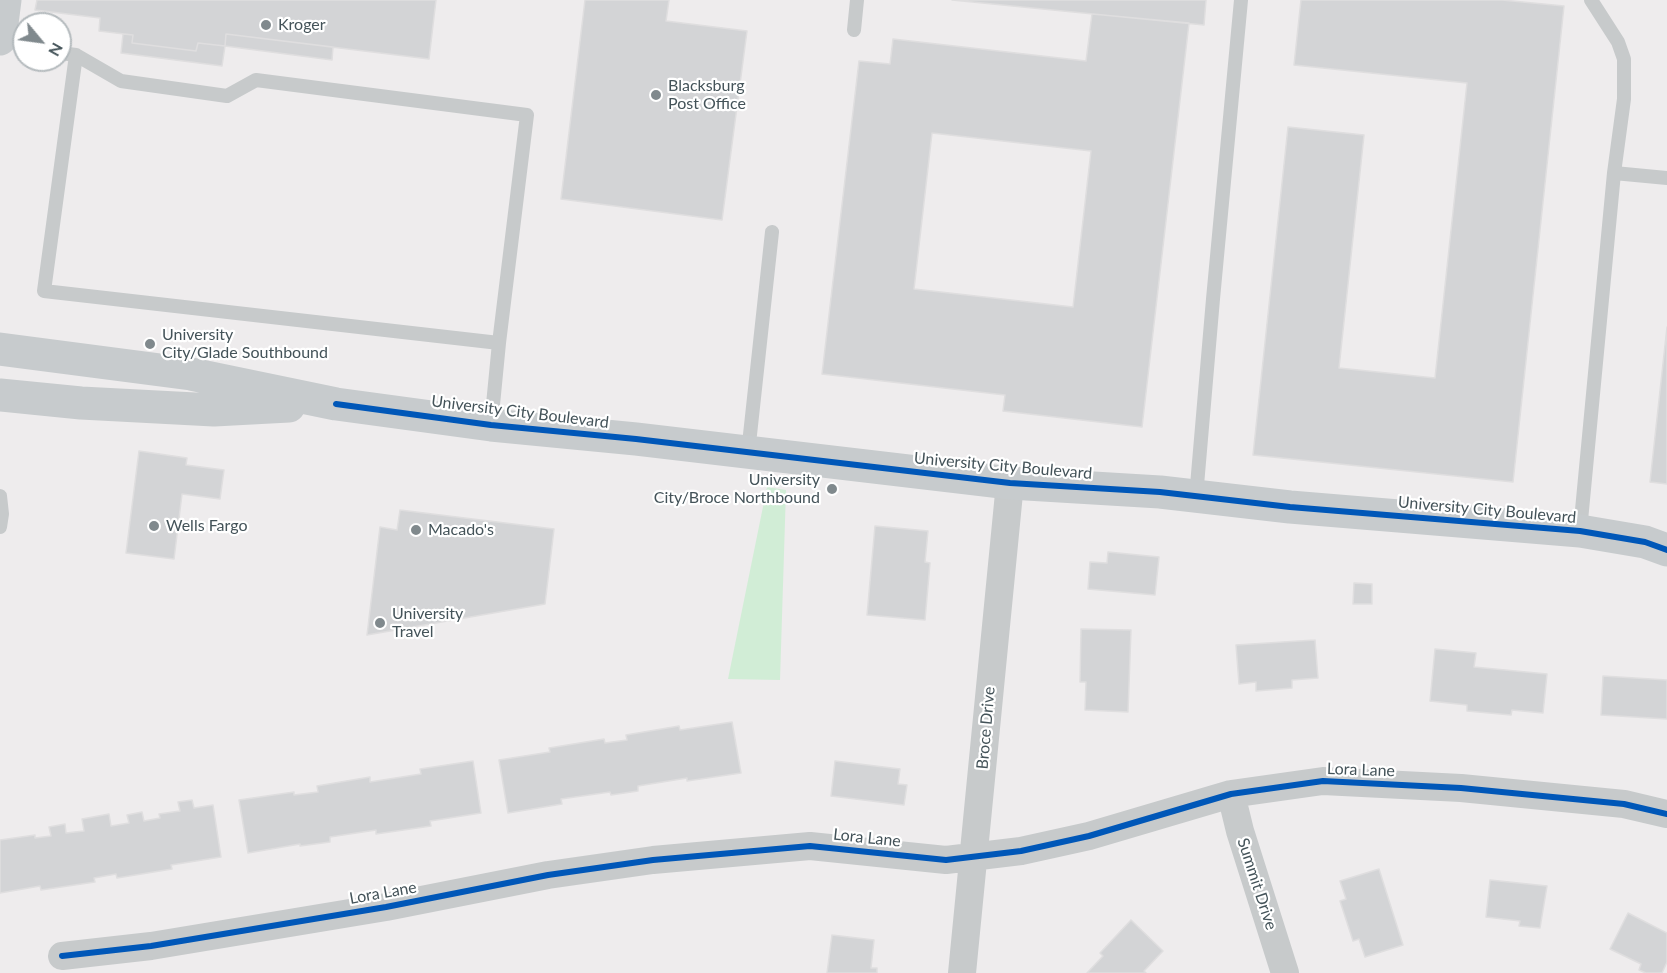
<!DOCTYPE html>
<html>
<head>
<meta charset="utf-8">
<style>
	body { margin:0 }
	#map { position:relative; width:1667px; height:973px; overflow:hidden; background:#eeeced; font-family:Lato,sans-serif }
	canvas { display:block }
	.north { position:absolute; left:12px; top:12px; width:60px; height:60px; box-sizing:border-box; background:#fff; border:2px solid #b4babd; border-radius:50%; rotate:119deg; font-size:16px; font-weight:700; line-height:24px; text-align:center; color:#445359 }
	.north::after { content:''; display:block; margin:auto; width:21px; height:27px; background:#80898d; clip-path:polygon(50% 0,100% 100%,50% 72%,0 100%) }
</style>
</head>
<body>
<div id="map">
<canvas width="1667" height="973"></canvas>
<div class="north">N</div>
</div>
<script>
const ctx = document.querySelector('canvas').getContext('2d');
ctx.lineJoin = 'round';
function fill(path, color) {
  ctx.fillStyle = color;
  ctx.fill(path, 'evenodd');
}
function shape(rows) {
  const path = new Path2D();
  for (const r of rows) {
    path.moveTo(r[0], r[1]);
    for (let i = 2; i < r.length; i += 2) path.lineTo(r[i], r[i + 1]);
  }
  return path;
}
function strokePath(path, color, width, dash) {
  ctx.strokeStyle = color;
  ctx.lineWidth = width;
  ctx.lineCap = dash ? 'butt' : 'round';
  ctx.setLineDash(dash || []);
  ctx.stroke(path);
}
function drawText(font, color, halo, rows, align = 'center') {
  ctx.font = font + ' Lato,sans-serif';
  ctx.lineWidth = 4.5;
  ctx.setLineDash([]);
  ctx.textBaseline = 'middle';
  ctx.strokeStyle = halo;
  ctx.fillStyle = color;
  for (const [text, x, y, turn = 0] of rows) {
    ctx.save();
    ctx.translate(x, y);
    ctx.rotate((+turn || 0) * Math.PI / 180);
    ctx.textAlign = isNaN(turn) ? turn : align;
    if (halo) ctx.strokeText(text, 0, 0);
    ctx.fillText(text, 0, 0);
    ctx.restore();
  }
}
const green = shape([
	[767,487,786,490,780,680,728,679]
]);
const building = shape([
	[37,0,436,0,429,59,226,34,225,46,198,43,196,51,132,43,133,35,99,31,100,18,35,10,37,0],
	[585,0,669,0,666,21,747,31,722,220,561,199,585,0],
	[952,0,1206,0,1204,25,952,0],
	[1301,0,1502,0,1564,6,1513,482,1253,455,1288,127,1364,135,1339,368,1435,378,1467,83,1294,65,1301,0],
	[1092,14,1189,23,1142,427,1003,411,1005,395,822,374,859,61,890,64,893,39,1086,61,1092,14],
	[932,133,1091,151,1073,307,914,289,932,133],
	[123,34,133,35,132,43,196,51,198,43,225,46,222,66,121,53,123,34],
	[226,34,333,47,332,60,225,46,226,34],
	[1667,327,1667,484,1650,482,1667,327],
	[139,451,187,458,186,465,224,470,220,499,182,494,174,559,126,553,139,451],
	[400,510,554,529,545,604,367,635,380,527,397,530,400,510],
	[875,526,928,531,925,562,930,563,925,620,867,615,875,526],
	[1108,552,1159,557,1155,595,1088,589,1090,562,1107,563,1108,552],
	[1354,583,1372,584,1372,604,1353,604,1354,583],
	[1081,629,1131,630,1128,712,1085,710,1086,682,1080,682,1081,629],
	[1315,640,1318,678,1292,680,1292,688,1256,691,1256,682,1239,684,1236,645,1315,640],
	[1435,649,1476,653,1474,667,1547,674,1543,713,1512,710,1511,715,1467,711,1467,705,1430,701,1435,649],
	[1603,676,1667,680,1667,719,1601,715,1603,676],
	[732,722,741,773,687,781,687,778,638,786,638,791,611,795,610,792,561,799,562,804,508,813,499,760,550,752,549,748,604,739,605,743,627,740,626,735,679,726,680,730,732,722],
	[473,761,481,813,430,821,431,826,376,834,376,830,330,837,330,842,300,846,300,844,248,853,239,800,294,792,294,795,318,792,317,786,370,777,370,782,421,774,420,769,473,761],
	[835,761,900,769,898,784,907,785,904,805,831,796,835,761],
	[192,800,194,808,213,805,221,857,171,865,172,869,117,878,116,874,94,878,95,882,41,890,40,886,0,893,0,840,35,835,35,838,51,836,49,827,65,824,66,833,84,831,82,819,109,814,111,826,129,823,127,815,142,812,144,821,160,818,159,814,180,811,178,802,192,800],
	[1379,869,1403,945,1365,957,1359,939,1353,941,1340,901,1346,899,1340,881,1379,869],
	[1490,880,1547,886,1540,928,1519,926,1520,921,1486,917,1490,880],
	[1628,913,1667,933,1667,962,1662,973,1646,973,1639,970,1641,964,1610,949,1628,913],
	[1131,920,1163,951,1144,971,1146,973,1087,973,1103,956,1100,953,1131,920],
	[832,935,874,940,871,968,877,968,877,973,827,973,832,935]
]);
const lane = shape([
	[854,30,857,0],
	[1,36,24,45],
	[60,53,76,55,121,81,227,96,256,80,527,115,499,343,491,425],
	[76,55,44,291,499,343],
	[1614,173,1667,178],
	[748,453,772,232],
	[0,496,2,514,0,527],
	[1196,497,1213,299,1241,0],
	[1580,531,1614,173,1624,99,1624,59,1618,42,1591,0]
]);
const street = shape([
	[1231,794,1240,831,1285,973],
	[62,956,151,946,386,907,548,875,653,860,810,846,946,860,1021,851,1089,836,1231,794,1323,781,1461,788,1624,804,1667,814],
	[962,973,1010,483]
]);
const secondary = shape([
	[0,39,5,0],
	[0,349,191,374,336,404,491,425,636,439,1010,483,1160,492,1290,507,1580,531,1645,542,1667,550],
	[0,395,81,403,214,410,289,406]
]);
const cycleway = shape([
	[336,404,491,425,636,439,1010,483,1160,492,1290,507,1580,531,1645,542,1667,550],
	[62,956,151,946,386,907,548,875,653,860,810,846,946,860,1021,851,1089,836,1231,794,1323,781,1461,788,1624,804,1667,814]
]);
const markers = [
	[266,25,6,"#80898d"],
	[656,95,6,"#80898d"],
	[150,344,6,"#80898d"],
	[832,489,6,"#80898d"],
	[154,526,6,"#80898d"],
	[416,530,6,"#80898d"],
	[380,623,6,"#80898d"]
];
const poiNames = [
	["Kroger",278,25],
	["Blacksburg",668,86],
	["Post Office",668,104],
	["University",162,335],
	["City/Glade Southbound",162,353],
	["University",820,480,"right"],
	["City/Broce Northbound",820,498,"right"],
	["Wells Fargo",166,526],
	["Macado's",428,530],
	["University",392,614],
	["Travel",392,632]
];
const streetNames = [
	["University City Boulevard",520,412,7],
	["University City Boulevard",1003,466,5],
	["University City Boulevard",1487,510,5],
	["Broce Drive",986,728,-85],
	["Lora Lane",1361,770,2],
	["Lora Lane",867,838,6],
	["Summit Drive",1257,884,72],
	["Lora Lane",383,893,-10]
];
fill(green, '#d1edd6');
fill(building, '#d3d4d6');
strokePath(building, '#dfdedf', 1.5);
strokePath(lane, '#c7cacb', 14);
strokePath(street, '#c7cacb', 28);
strokePath(secondary, '#c7cbcd', 33);
strokePath(cycleway, '#0057b8', 6);
for (const [x, y, r, color] of markers) {
  const dot = new Path2D();
  dot.arc(x, y, r, 0, 2 * Math.PI);
  ctx.fillStyle = color;
  ctx.fill(dot);
  strokePath(dot, '#fff', 2);
}
drawText('16px', '#445359', '#fff', poiNames, 'left');
drawText('16px', '#445359', '#fff', streetNames);
</script>
</body>
</html>
